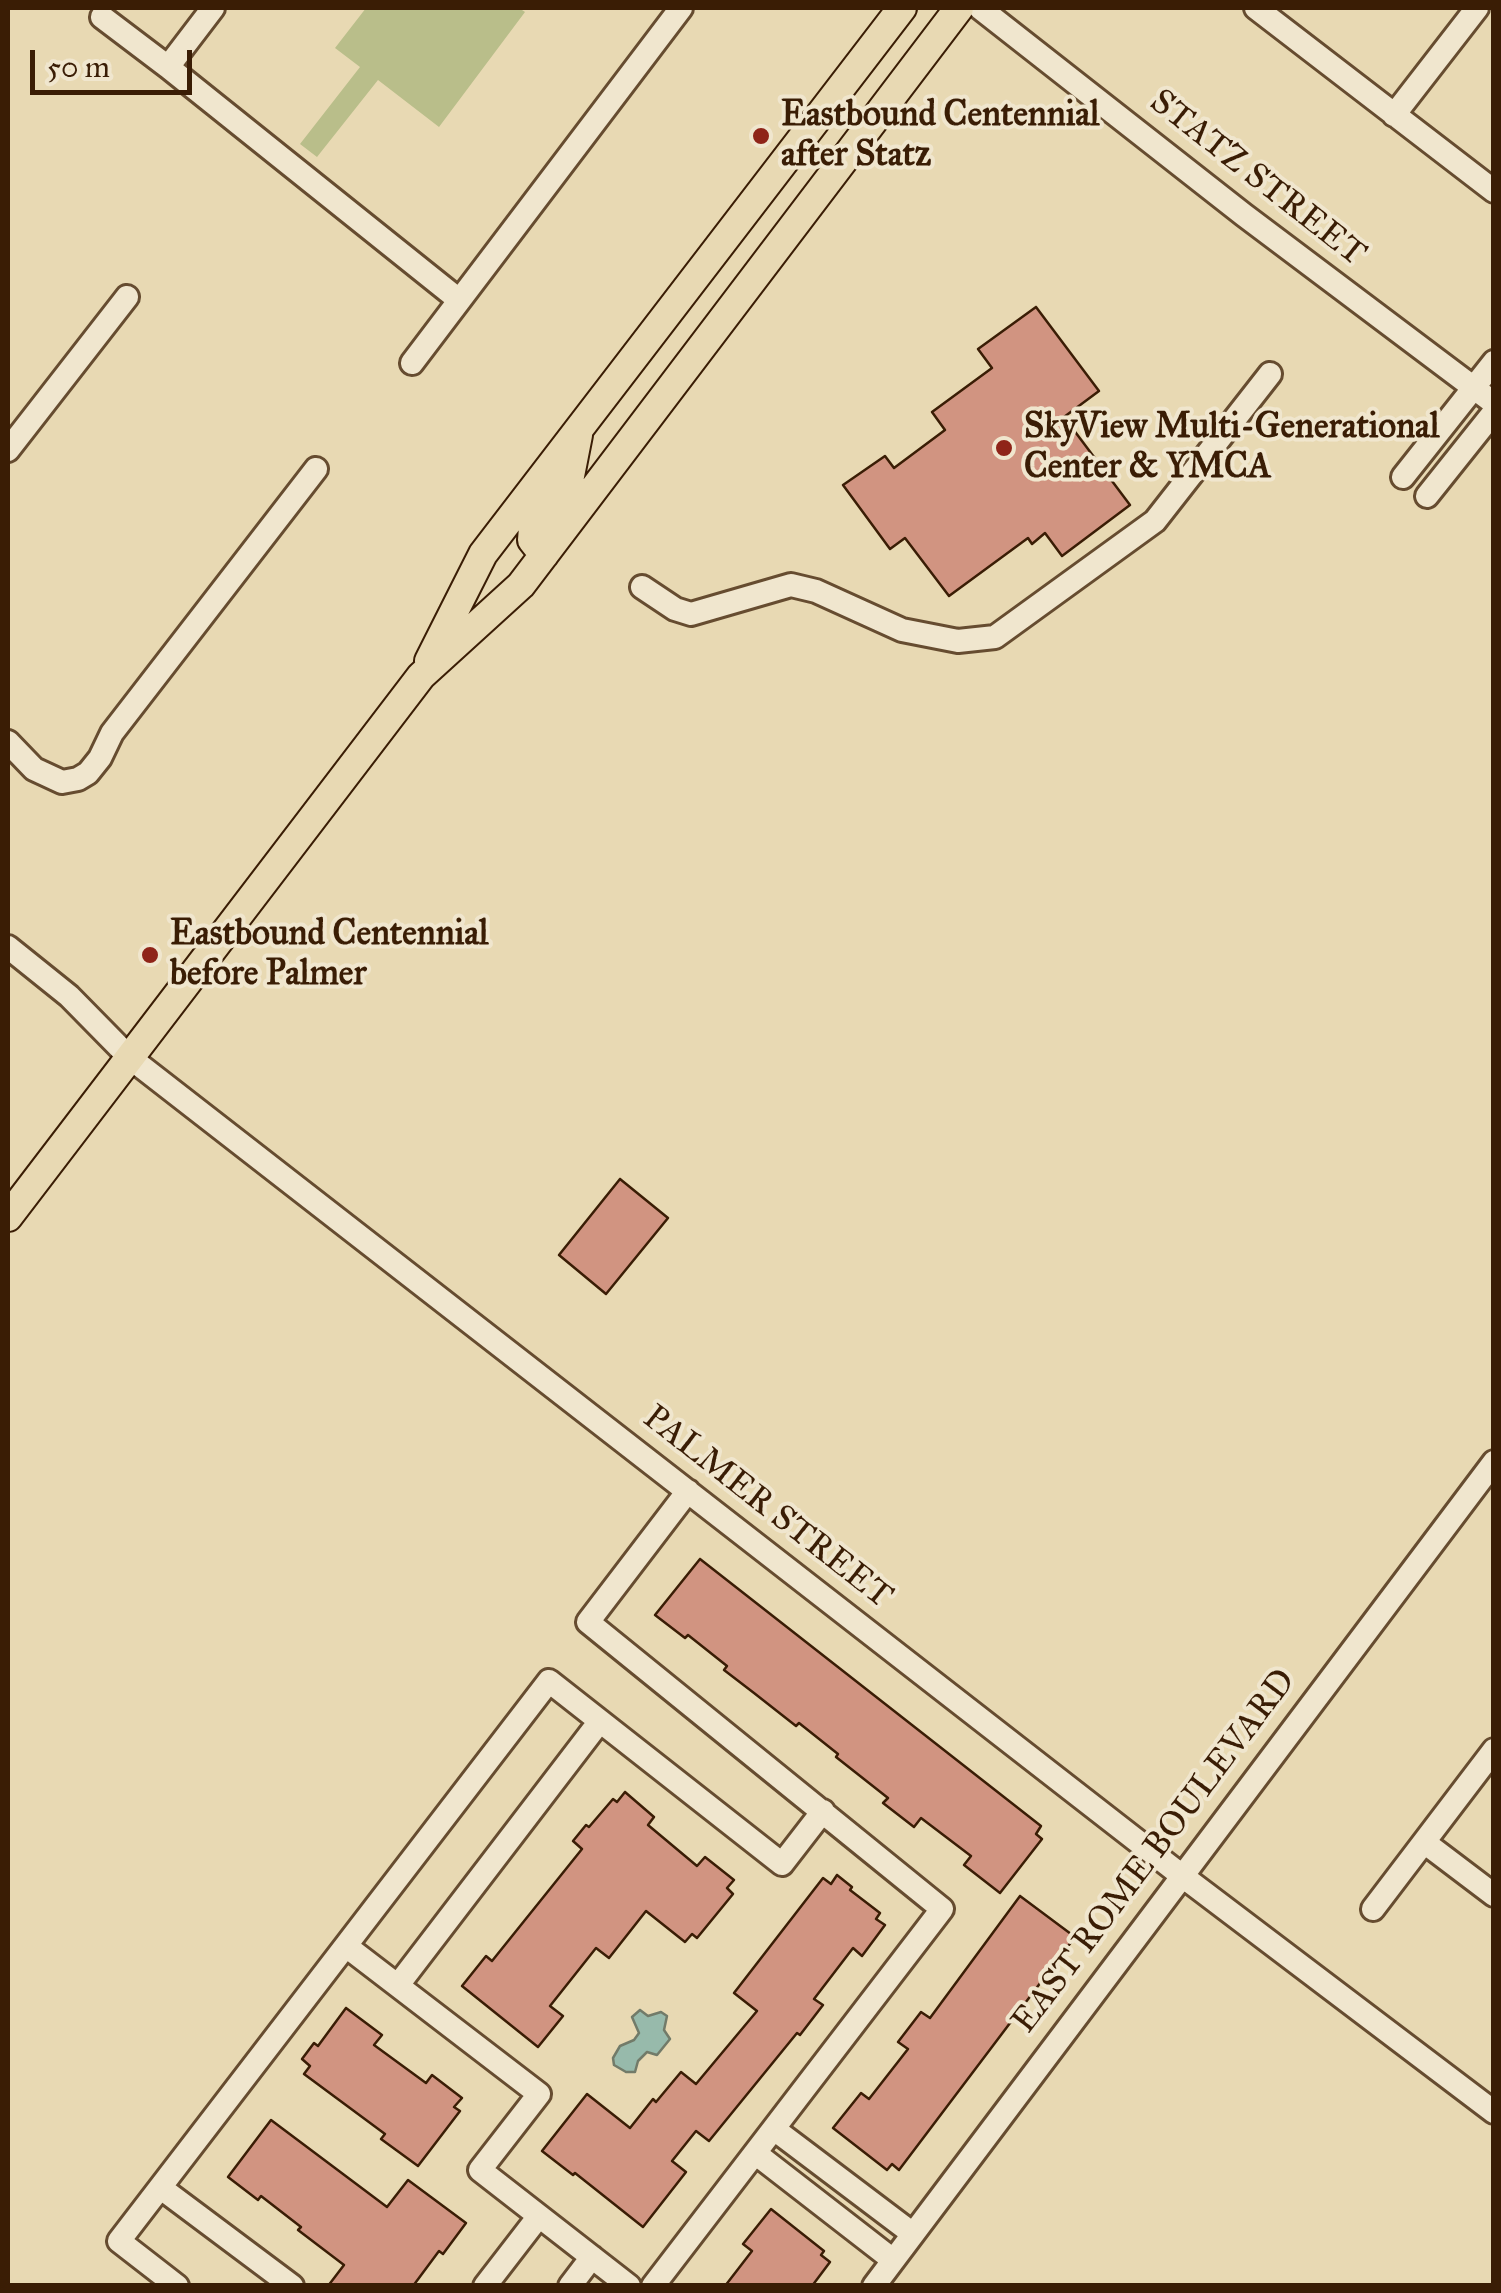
<!DOCTYPE html>
<html>
<head>
<meta charset="utf-8">
<style>
	body { margin:0 }
	#map { position:relative; width:1501px; height:2293px; overflow:hidden; background:#e8d9b3; font-family:"IM FELL Great Primer",serif }
	canvas { display:block }
	.frame { position:absolute; inset:0; border:10px solid #3a1d05; pointer-events:none }
	.scale { position:absolute; left:30px; top:50px; width:162px; height:45px; box-sizing:border-box; border:5px solid #3a1d05; border-top:0; padding-left:12px; font-size:30px; line-height:35px; white-space:nowrap; color:#3a1d05; -webkit-text-stroke:8px #f0e6ce; paint-order:stroke }
</style>
</head>
<body>
<div id="map">
<canvas width="1501" height="2293"></canvas>
<div class="frame"></div>
<div class="scale">50 m</div>
</div>
<script>
const ctx = document.querySelector('canvas').getContext('2d');
ctx.lineJoin = 'round';
function fill(path, color) {
  ctx.fillStyle = color;
  ctx.fill(path, 'evenodd');
}
function shape(rows) {
  const path = new Path2D();
  for (const r of rows) {
    path.moveTo(r[0], r[1]);
    for (let i = 2; i < r.length; i += 2) path.lineTo(r[i], r[i + 1]);
  }
  return path;
}
function strokePath(path, color, width, dash) {
  ctx.strokeStyle = color;
  ctx.lineWidth = width;
  ctx.lineCap = dash ? 'butt' : 'round';
  ctx.setLineDash(dash || []);
  ctx.stroke(path);
}
function drawText(font, color, halo, rows, align = 'center') {
  ctx.font = font + ' "IM FELL Great Primer",serif';
  ctx.lineWidth = 8;
  ctx.setLineDash([]);
  ctx.textBaseline = 'middle';
  ctx.strokeStyle = halo;
  ctx.fillStyle = color;
  for (const [text, x, y, turn = 0] of rows) {
    ctx.save();
    ctx.translate(x, y);
    ctx.rotate((+turn || 0) * Math.PI / 180);
    ctx.textAlign = isNaN(turn) ? turn : align;
    if (halo) ctx.strokeText(text, 0, 0);
    ctx.fillText(text, 0, 0);
    ctx.restore();
  }
}
const green = shape([
	[366,8,519,8,525,12,439,127,378,80,317,157,300,144,360,67,335,48]
]);
const water = shape([
	[640,2010,648,2016,661,2012,667,2016,664,2030,670,2039,657,2055,647,2052,638,2061,635,2072,626,2072,614,2065,613,2058,620,2046,634,2040,639,2033,632,2017,640,2010]
]);
const building = shape([
	[1036,307,1099,391,1064,417,1130,505,1062,556,1045,533,1032,544,1028,538,949,596,905,538,890,549,843,485,885,456,894,468,945,430,932,412,992,368,978,349,1036,307],
	[620,1179,668,1218,606,1294,559,1255,620,1179],
	[700,1559,1041,1826,1036,1834,1042,1839,1000,1893,964,1865,971,1856,921,1818,914,1827,883,1803,888,1798,836,1757,838,1754,799,1723,796,1726,754,1693,724,1670,727,1666,688,1635,685,1638,655,1615,700,1559],
	[625,1792,654,1817,648,1825,697,1866,705,1857,734,1880,727,1888,733,1894,697,1938,692,1934,685,1942,646,1911,609,1958,596,1948,550,2006,563,2016,538,2047,462,1986,486,1956,492,1961,582,1849,573,1841,586,1825,589,1827,613,1799,617,1802,625,1792],
	[837,1875,852,1887,850,1890,880,1913,876,1919,885,1925,862,1956,853,1948,814,1999,823,2005,800,2035,797,2033,709,2141,696,2131,672,2161,686,2172,643,2227,575,2173,573,2175,542,2151,587,2094,630,2128,653,2099,656,2102,681,2072,696,2084,757,2011,734,1993,823,1878,831,1884,837,1875],
	[1020,1896,1075,1937,899,2170,892,2164,887,2170,833,2128,861,2093,869,2099,908,2049,898,2042,921,2012,930,2018,1020,1896],
	[346,2008,382,2035,374,2045,426,2083,432,2075,462,2098,454,2107,460,2111,418,2166,381,2139,385,2134,304,2074,310,2066,302,2059,314,2043,318,2046,346,2008],
	[271,2120,387,2207,408,2180,466,2223,443,2254,439,2251,413,2286,328,2286,344,2265,298,2230,301,2227,261,2196,258,2200,228,2177,271,2120],
	[771,2209,824,2251,821,2255,830,2262,812,2286,725,2286,752,2251,743,2244,771,2209]
]);
const minor = shape([
	[980,8,1244,215,1494,403],
	[1256,8,1494,191],
	[102,17,168,67,459,300],
	[168,67,213,8],
	[1394,115,1477,8],
	[412,363,681,8],
	[8,450,127,297],
	[1403,477,1494,362],
	[1427,496,1494,412],
	[642,587,675,609,691,614,791,585,816,591,902,630,958,641,995,637,1155,521,1270,374],
	[8,742,34,769,62,782,78,779,88,773,100,758,112,733,316,469],
	[8,947,69,996,129,1057,1181,1875,1494,2112],
	[1424,1842,1494,1895],
	[1373,1909,1494,1750],
	[346,1946,539,2094,480,2170,629,2286],
	[398,1985,600,1721],
	[774,2129,913,2234],
	[755,2153,893,2260],
	[161,2188,292,2286],
	[177,2286,119,2241,549,1681,782,1864,823,1811],
	[485,2286,539,2216],
	[570,2286,592,2257],
	[653,2286,942,1909,588,1622,688,1491],
	[874,2286,1494,1462]
]);
const major = shape([
	[544,555,532,540,533,528,569,481,578,435],
	[429,661,483,554,902,8],
	[8,1217,421,676,521,585,959,8]
]);
const markers = [
	[761,136,10,"#8f2418"],
	[1004,448,10,"#8f2418"],
	[150,955,10,"#8f2418"]
];
const poiNames = [
	["Eastbound Centennial",781,116],
	["after Statz",781,156],
	["SkyView Multi-Generational",1024,428],
	["Center & YMCA",1024,468],
	["Eastbound Centennial",170,935],
	["before Palmer",170,975]
];
const streetNames = [
	["STATZ STREET",1257,179,38],
	["PALMER STREET",767,1508,38],
	["EAST ROME BOULEVARD",1155,1852,-53]
];
fill(green, '#b9be8a');
fill(water, '#97baab');
strokePath(water, '#727b69', 2.5);
fill(building, '#d19481');
strokePath(building, '#3a1d05', 2.5);
strokePath(minor, '#664c30', 28);
strokePath(major, '#3a1d05', 32);
strokePath(minor, '#f0e6ce', 22);
strokePath(major, '#e8d9b3', 28);
for (const [x, y, r, color] of markers) {
  const dot = new Path2D();
  dot.arc(x, y, r, 0, 2 * Math.PI);
  ctx.fillStyle = color;
  ctx.fill(dot);
  strokePath(dot, '#f0e6ce', 4);
}
drawText('bold 35px', '#3a1d05', '#f0e6ce', poiNames, 'left');
drawText('35px', '#3a1d05', '#f0e6ce', streetNames);
</script>
</body>
</html>
